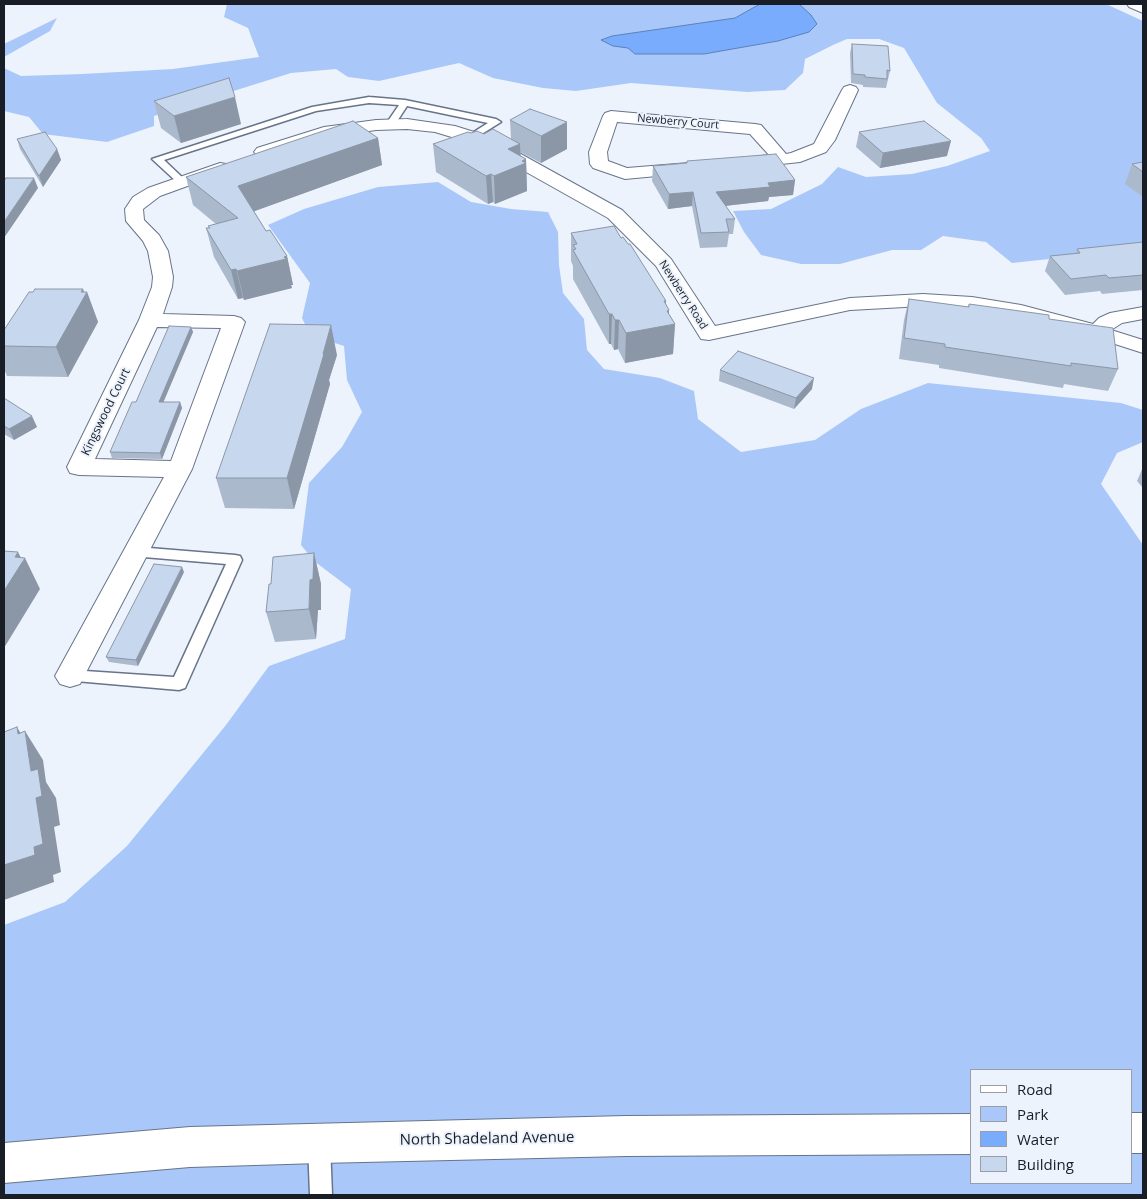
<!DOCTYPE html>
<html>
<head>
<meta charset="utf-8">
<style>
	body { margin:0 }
	#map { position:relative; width:1147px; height:1199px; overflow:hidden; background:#edf3fd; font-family:"Open Sans",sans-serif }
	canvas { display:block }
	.frame { position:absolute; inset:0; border:5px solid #181d26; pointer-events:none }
	.legend { position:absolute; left:970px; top:1069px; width:162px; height:115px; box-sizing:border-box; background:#edf3fd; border:1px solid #989da7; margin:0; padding:6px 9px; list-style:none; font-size:15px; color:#181d26 }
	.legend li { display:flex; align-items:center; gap:10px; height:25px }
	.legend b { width:25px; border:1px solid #989da7 }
</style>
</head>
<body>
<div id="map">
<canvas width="1147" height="1199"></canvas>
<div class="frame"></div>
<ul class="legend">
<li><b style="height:6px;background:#fff"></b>Road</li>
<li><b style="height:14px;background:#a9c8f9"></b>Park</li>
<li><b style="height:14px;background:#79acfc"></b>Water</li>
<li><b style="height:14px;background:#c7d7ee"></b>Building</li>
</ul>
</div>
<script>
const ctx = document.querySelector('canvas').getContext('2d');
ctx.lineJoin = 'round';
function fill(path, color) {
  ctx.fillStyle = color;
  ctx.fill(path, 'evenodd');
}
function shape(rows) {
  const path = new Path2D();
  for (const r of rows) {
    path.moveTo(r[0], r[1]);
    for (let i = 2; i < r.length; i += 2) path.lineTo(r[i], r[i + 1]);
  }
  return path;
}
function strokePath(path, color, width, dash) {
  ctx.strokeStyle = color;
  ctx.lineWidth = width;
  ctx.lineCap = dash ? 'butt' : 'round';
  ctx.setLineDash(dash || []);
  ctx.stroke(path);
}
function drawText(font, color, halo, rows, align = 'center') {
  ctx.font = font + ' "Open Sans",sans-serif';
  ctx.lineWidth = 4;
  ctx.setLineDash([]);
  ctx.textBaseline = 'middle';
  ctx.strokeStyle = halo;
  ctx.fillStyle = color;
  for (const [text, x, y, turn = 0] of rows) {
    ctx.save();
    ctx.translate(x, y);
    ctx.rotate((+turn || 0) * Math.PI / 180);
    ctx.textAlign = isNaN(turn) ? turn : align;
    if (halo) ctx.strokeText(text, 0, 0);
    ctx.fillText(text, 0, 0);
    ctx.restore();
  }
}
const green = shape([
	[227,4,1106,4,1143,21,1143,249,1012,263,986,242,943,236,921,250,892,250,840,264,801,264,761,255,744,232,733,211,771,209,822,184,838,167,866,177,912,174,947,166,990,151,981,138,937,103,904,48,879,39,847,39,833,45,805,59,803,73,785,90,747,92,631,83,576,91,543,88,493,78,459,63,379,81,348,77,336,69,291,73,154,116,154,126,107,142,43,134,29,117,4,111,4,68,21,76,82,74,173,69,259,57,248,28,224,17],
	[57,18,50,31,4,57,4,44],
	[438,182,471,202,511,209,548,212,558,232,559,265,563,293,584,319,587,350,604,369,660,378,694,391,698,419,741,452,815,440,861,409,928,383,1121,403,1143,410,1143,442,1117,453,1101,484,1143,545,1143,1195,4,1195,4,925,65,902,127,846,226,725,269,666,345,639,351,589,314,561,301,545,309,483,342,447,362,412,347,380,344,346,310,335,302,318,310,283,268,225,304,209,378,187],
	[971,1070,1131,1070,1131,1183,971,1183]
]);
const water = shape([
	[760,4,799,4,811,15,817,24,809,32,778,41,704,54,635,54,628,48,613,46,601,40,612,36,735,18,760,4]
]);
const service = shape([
	[369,97,405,100,496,119,501,122,472,140,467,137,469,135,488,123,407,106,394,126,391,127,386,124,399,105,369,103,316,111,164,160,184,179,184,183,178,183,152,159,312,107,369,97],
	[137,547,235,555,240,556,242,560,185,688,179,690,64,680,62,676,64,672,70,670,174,677,226,564,132,556,130,552,132,548,137,547],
	[319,1132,327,1135,330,1143,332,1195,310,1195,308,1143,311,1135,319,1132]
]);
const minor = shape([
	[1127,4,1143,4,1143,13,1129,7,1127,4],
	[850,85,856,87,858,90,835,140,826,152,800,162,744,168,738,167,735,163,738,159,769,155,750,134,617,122,607,152,608,161,627,168,689,163,695,164,698,168,695,172,689,173,625,179,593,168,590,164,589,152,603,116,605,113,611,111,755,124,761,125,786,154,791,153,814,144,842,90,844,87,850,85],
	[407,119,455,126,490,137,622,210,671,259,715,326,850,298,923,294,972,297,1021,305,1093,324,1099,318,1110,313,1143,307,1143,319,1122,323,1111,330,1143,340,1143,353,1062,327,1021,317,972,309,923,306,850,310,709,340,701,339,656,266,608,218,478,145,435,132,407,129,376,130,327,137,263,157,257,156,254,152,257,148,324,127,376,120,407,119],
	[220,163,226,164,229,168,226,172,160,196,143,209,144,220,159,235,168,251,173,277,172,287,163,314,234,316,241,318,245,322,192,469,80,684,70,687,60,684,55,676,164,477,79,475,70,473,67,467,139,320,152,287,153,277,148,251,143,241,126,221,125,209,133,197,148,188,220,163],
	[157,327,221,328,171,461,95,459,157,327]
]);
const primary = shape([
	[1131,1113,1143,1113,1143,1153,1131,1153,1131,1113],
	[971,1114,971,1154,626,1156,319,1163,190,1167,4,1183,4,1143,190,1127,626,1116,971,1114]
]);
const wall = shape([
	[852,44,890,71,886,88,863,87,863,85,851,83,850,53],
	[154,101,241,124,181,143,161,128],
	[510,120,567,149,541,163,520,152,521,156,526,159,527,191,495,204,493,202,488,204,436,172,433,144,471,133,484,134,511,139],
	[859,132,947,156,880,168,856,147],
	[378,138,382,165,254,211,266,231,287,256,293,285,291,285,292,288,244,300,243,298,238,299,214,257,206,228,209,228,208,226,216,224,193,205,186,177],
	[17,139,57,149,61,160,43,187,20,149],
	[687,161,795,180,793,195,769,197,768,201,725,206,735,219,733,234,729,234,727,247,700,248,692,206,668,209,652,181,653,166,687,163],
	[1143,162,1143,197,1125,184,1132,164],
	[571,233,666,305,669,310,669,314,675,324,673,354,625,363,618,349,614,350,611,344,609,344,573,279,573,266,571,261],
	[1143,242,1143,290,1102,294,1100,291,1065,295,1045,271,1050,256,1076,253,1077,249],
	[83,289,84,292,87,292,98,322,68,377,7,376,4,369,4,330],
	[909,299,968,307,969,304,1049,319,1118,369,1108,391,1064,384,1063,388,939,368,939,365,899,359,904,320],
	[191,327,193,332,163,402,180,402,182,408,162,459,112,458,110,452,136,402],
	[337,355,329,380,330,384,294,509,225,508,216,478],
	[720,370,812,389,794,409,719,381],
	[4,398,37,427,14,440,4,434],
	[1143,467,1143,488,1137,481],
	[314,553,321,584,321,610,318,610,316,639,275,642,266,612,271,584],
	[184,572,138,666,109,662,106,657]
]);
const shadedWall = shape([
	[235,97,241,124,181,143,174,116],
	[567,122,567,149,541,163,541,136],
	[378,138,382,165,244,215,238,186],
	[951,141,947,156,880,168,883,153],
	[520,144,521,165,522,161,526,159,527,191,495,204,494,176,508,149],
	[57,149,61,160,43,187,39,176],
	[491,174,493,202,488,204,486,176],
	[34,178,38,188,4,238,4,222],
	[795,180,793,195,769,197,768,201,715,207,716,192,768,183],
	[693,192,692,206,668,209,669,194],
	[287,256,293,285,291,285,292,288,244,300,237,271],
	[236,269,243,298,238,299,231,270],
	[83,289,85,296,87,292,98,322,68,377,56,347],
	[664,301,666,301,665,326,667,311,669,310,668,326,675,324,673,354,625,363,626,333],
	[609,314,612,314,611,344,609,344],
	[615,320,619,320,618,349,614,350],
	[331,325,337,355,329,380,330,384,294,509,287,478],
	[191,327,193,332,161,408,159,402],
	[814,378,812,389,794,409,796,398],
	[180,402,182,408,162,459,160,453],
	[32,416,37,427,14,440,9,429],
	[18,552,23,562,25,558,40,589,4,648,4,591,15,557],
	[314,553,321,584,321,610,318,610,316,639,309,609,310,580],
	[182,567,184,572,138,666,136,660],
	[17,727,27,744,25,731,43,760,46,782,56,798,60,825,54,827,61,872,53,875,54,882,4,900,4,865,34,847,31,771,18,734]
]);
const building = shape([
	[852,44,888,46,890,71,887,70,887,79,865,77,865,75,853,74,852,44],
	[229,78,235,97,174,116,154,101,229,78],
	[530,109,567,122,541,136,510,120,530,109],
	[353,121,378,138,238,186,266,231,270,230,287,256,284,257,286,259,237,271,236,269,231,270,206,228,210,228,208,226,238,218,186,177,353,121],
	[924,121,951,141,883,153,859,132,924,121],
	[493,129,520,144,508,149,526,159,522,161,526,163,494,176,491,174,486,176,433,144,468,132,471,133,477,131,484,134,493,129],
	[45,132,57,149,39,176,17,139,45,132],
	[776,154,795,180,768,183,770,187,716,192,735,219,726,219,729,232,701,233,693,192,669,194,653,166,687,163,687,161,776,154],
	[1143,162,1143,172,1132,164,1143,162],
	[6,178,34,178,4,222,4,181,6,178],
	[614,226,621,238,623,237,628,244,630,244,666,301,664,301,669,310,667,311,675,324,626,333,619,320,615,320,612,314,609,314,573,250,576,249,573,245,577,244,571,233,614,226],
	[1143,242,1143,275,1109,278,1106,275,1071,279,1050,256,1080,253,1077,249,1143,242],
	[35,289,83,289,81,292,87,292,56,347,4,346,4,330,29,292,33,292,35,289],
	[909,299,969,307,969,304,1049,315,1049,319,1113,328,1118,369,1071,363,1071,366,945,347,945,344,904,338,909,299],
	[270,324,331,325,323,354,324,354,287,478,216,478,270,324],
	[169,326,191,327,159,402,180,402,160,453,110,452,132,402,136,402,169,326],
	[738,351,814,378,796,398,720,370,738,351],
	[4,398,32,416,9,429,4,426,4,398],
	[4,551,18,552,15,557,25,558,4,591,4,551],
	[314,553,313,579,310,580,309,609,266,612,269,584,271,584,273,557,314,553],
	[154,564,182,567,136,660,106,657,154,564],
	[17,727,18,734,25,731,31,771,38,769,42,796,36,798,43,844,34,847,35,855,4,865,4,732,17,727]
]);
const farStreetnames = [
	["Newberry Court",678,122,5],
	["Newberry Road",683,295,57]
];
const streetNames = [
	["Kingswood Court",106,412,-64]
];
const nearStreetnames = [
	["North Shadeland Avenue",487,1139,-1]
];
fill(green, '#a9c8f9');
fill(water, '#79acfc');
strokePath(water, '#5c81bc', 1);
strokePath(service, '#677489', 3);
strokePath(minor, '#677489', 2);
strokePath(primary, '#677489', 2);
fill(service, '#fff');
fill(minor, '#fff');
fill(primary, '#fff');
fill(wall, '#abb9cd');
fill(shadedWall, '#8b96a7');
fill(building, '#c7d7ee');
strokePath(building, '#8b96a7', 1);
drawText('11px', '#181d26', '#edf3fd', farStreetnames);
drawText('12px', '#181d26', '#edf3fd', streetNames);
drawText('15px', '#181d26', '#edf3fd', nearStreetnames);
</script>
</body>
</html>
